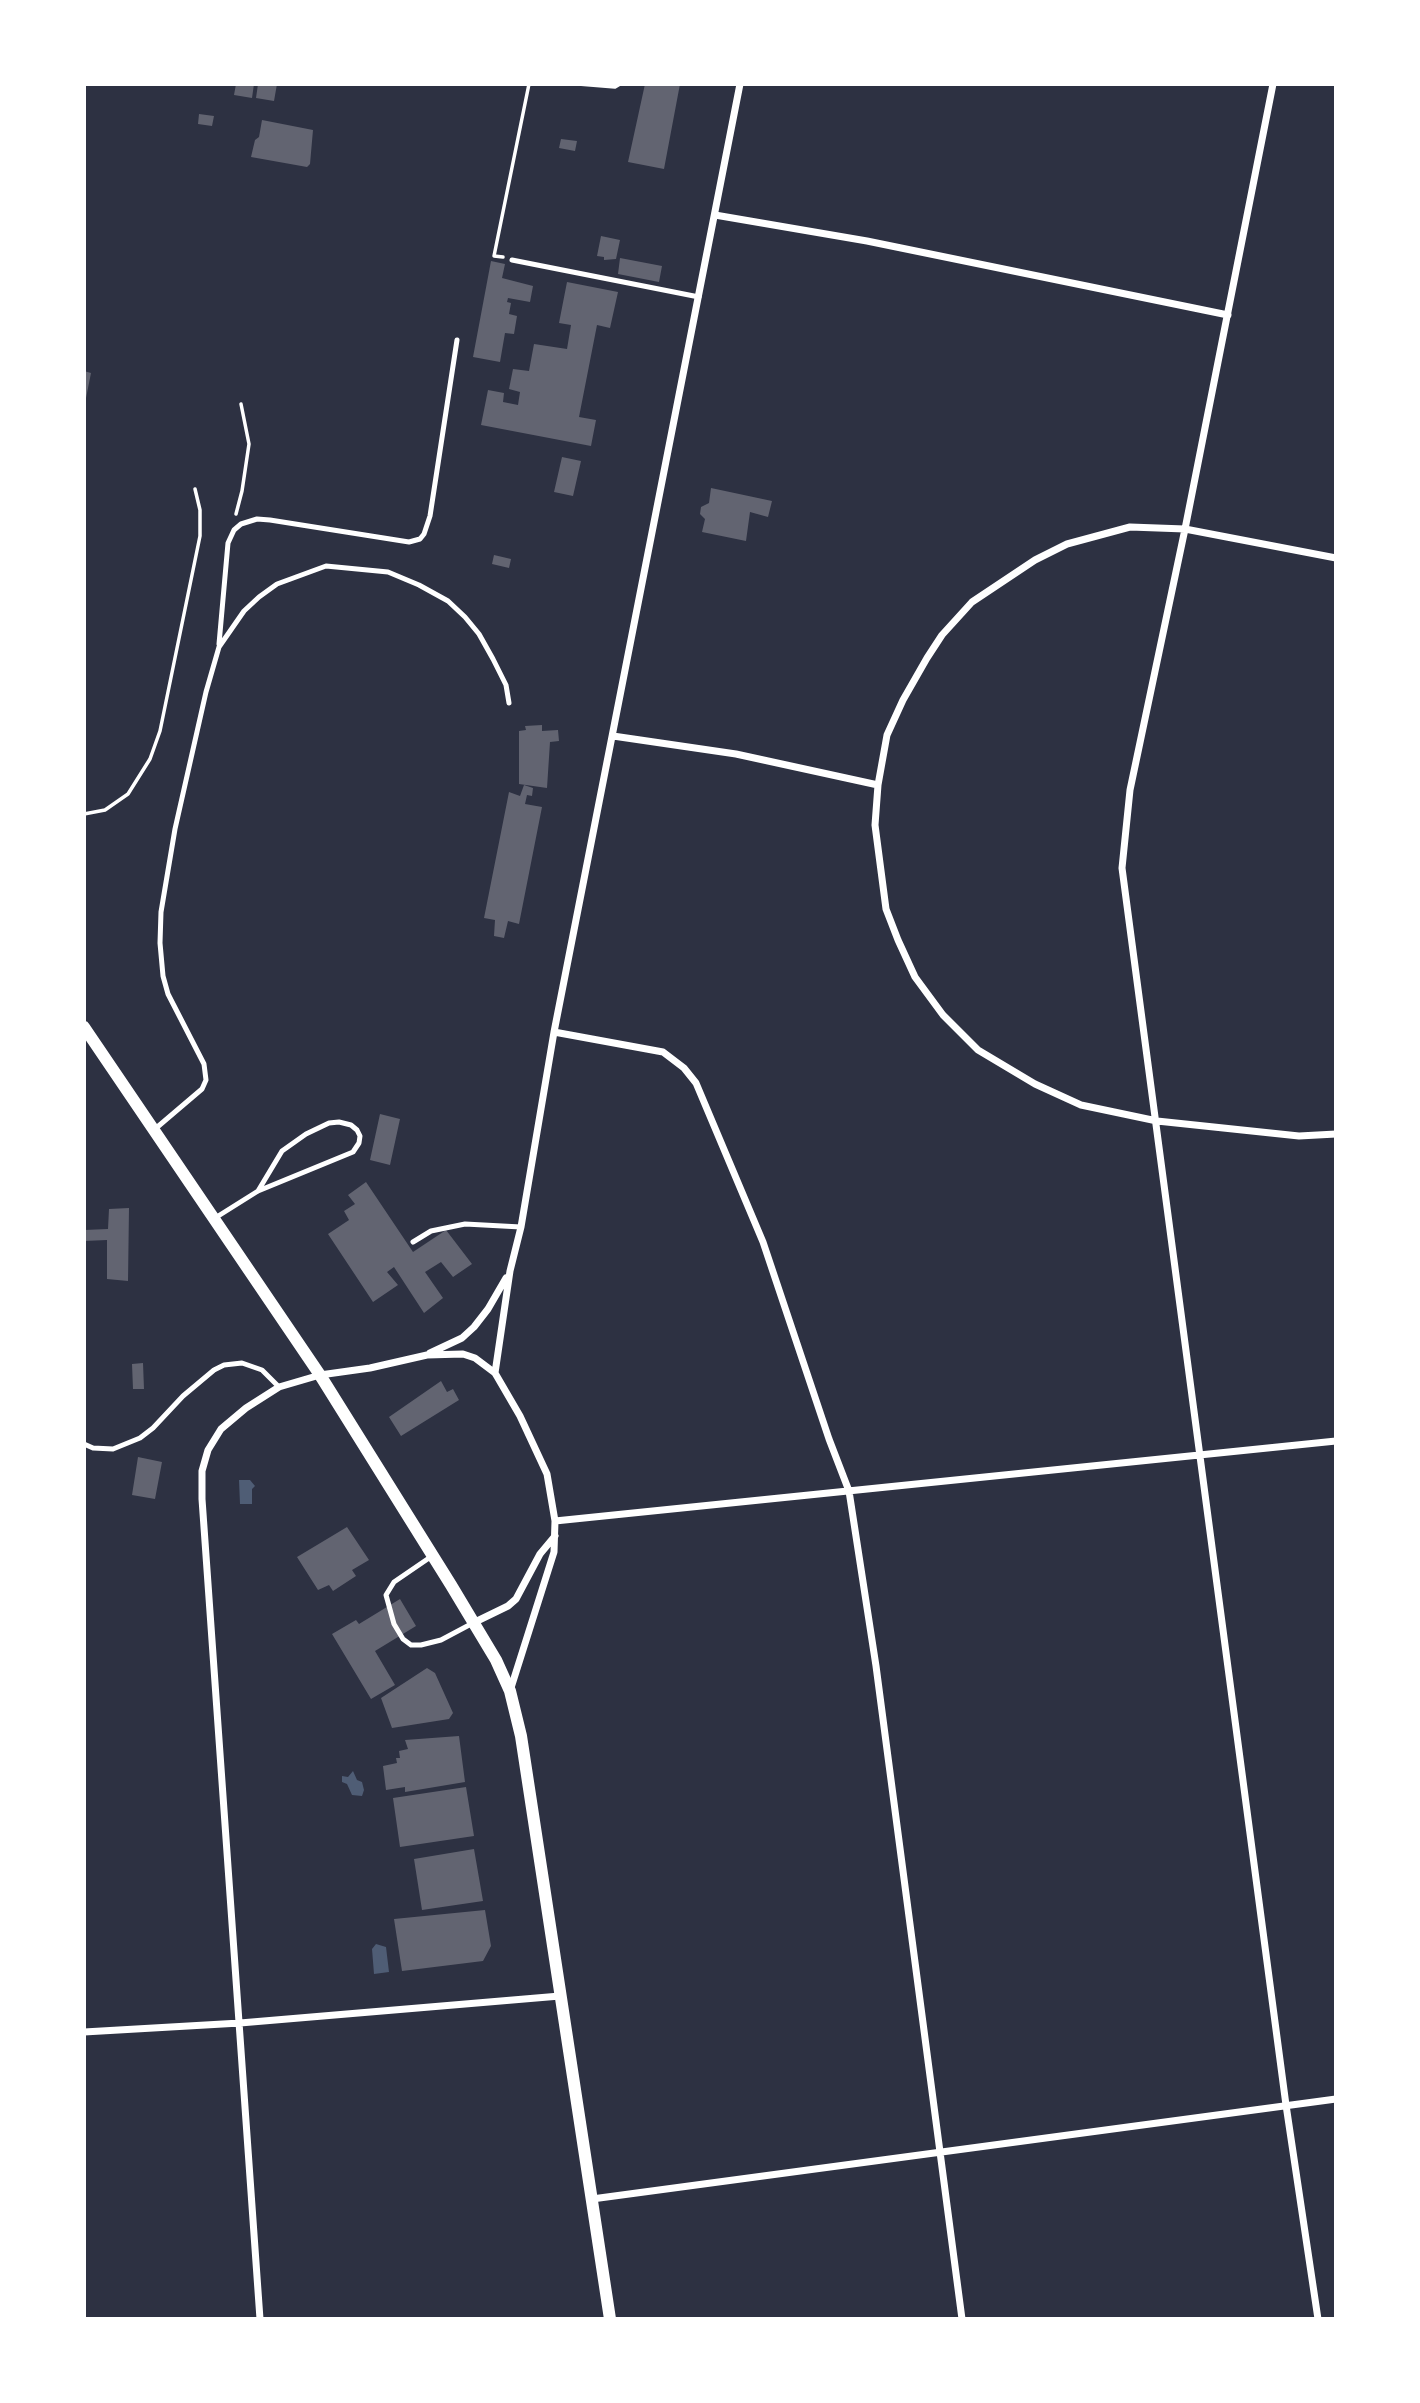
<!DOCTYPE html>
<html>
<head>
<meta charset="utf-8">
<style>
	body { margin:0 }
	#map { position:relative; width:1420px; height:2403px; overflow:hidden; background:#2d3142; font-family:"Open Sans",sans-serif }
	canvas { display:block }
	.frame { position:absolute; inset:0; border:86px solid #fff; pointer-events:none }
</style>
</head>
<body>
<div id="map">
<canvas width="1420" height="2403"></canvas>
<div class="frame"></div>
</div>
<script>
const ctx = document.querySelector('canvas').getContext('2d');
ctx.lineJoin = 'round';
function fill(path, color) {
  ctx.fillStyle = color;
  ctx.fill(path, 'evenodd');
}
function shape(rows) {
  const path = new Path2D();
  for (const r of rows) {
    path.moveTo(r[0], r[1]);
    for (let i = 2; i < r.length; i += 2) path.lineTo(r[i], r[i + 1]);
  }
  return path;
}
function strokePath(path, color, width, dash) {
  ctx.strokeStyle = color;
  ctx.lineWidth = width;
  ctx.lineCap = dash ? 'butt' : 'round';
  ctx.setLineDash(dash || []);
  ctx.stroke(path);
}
const water = shape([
	[239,1480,250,1480,255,1486,252,1489,252,1504,240,1504],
	[353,1771,357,1780,362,1782,364,1790,362,1796,352,1795,347,1784,342,1782,342,1776,348,1777],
	[376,1944,386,1947,389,1972,374,1974,372,1949]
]);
const building = shape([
	[236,84,254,84,252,98,234,95],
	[258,84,277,84,274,101,256,98],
	[645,84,680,84,664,169,628,162],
	[199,114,214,116,212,126,198,124],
	[262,120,313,130,310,164,307,167,251,157,255,140,259,137],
	[561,139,577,141,575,151,559,148],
	[601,236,620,240,616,259,604,260,604,257,597,256],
	[620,258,662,266,659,282,618,274],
	[491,261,505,264,502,278,533,286,530,302,508,298,507,302,511,303,509,314,517,316,514,334,505,333,500,362,473,357],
	[567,282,618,292,610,328,597,325,579,417,596,420,591,446,481,425,488,390,504,393,503,402,518,405,520,392,509,389,513,369,529,371,534,344,567,349,571,325,559,323],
	[84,371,91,373,85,403,84,403],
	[562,457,581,461,573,496,554,492],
	[711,488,772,501,768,517,750,512,746,541,702,532,705,519,700,514,701,507,709,503],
	[494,555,511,559,509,568,492,564],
	[542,725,542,731,558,730,559,741,550,742,547,788,519,784,519,731,526,730,525,726],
	[524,785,533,788,532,796,527,795,525,804,542,807,519,924,508,921,504,938,494,936,495,920,484,918,509,792,520,796],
	[380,1114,400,1119,390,1165,370,1160],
	[366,1182,413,1252,446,1230,472,1264,453,1277,441,1262,425,1272,443,1298,424,1313,394,1267,387,1272,398,1285,373,1302,328,1234,349,1220,344,1211,355,1204,348,1195],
	[129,1208,128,1281,107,1279,107,1240,84,1241,84,1230,108,1229,109,1209],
	[143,1363,144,1389,133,1389,132,1364],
	[441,1381,447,1392,453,1389,459,1400,401,1436,389,1417],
	[138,1457,162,1462,155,1499,132,1495],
	[347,1527,369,1560,352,1570,356,1576,333,1591,329,1585,318,1590,297,1557],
	[400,1599,416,1626,375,1651,395,1685,371,1699,332,1634,356,1620,359,1624],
	[427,1668,435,1673,453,1713,449,1719,392,1728,381,1698],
	[459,1736,465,1782,405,1792,405,1787,386,1790,383,1766,397,1763,396,1758,400,1758,399,1751,408,1749,405,1740],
	[466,1787,474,1836,400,1847,393,1798],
	[474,1849,483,1901,422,1910,414,1859],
	[485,1910,491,1946,483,1961,402,1971,394,1919]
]);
const path = shape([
	[578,84,615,87,620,84],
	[503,257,494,256,529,84],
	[236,514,242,491,249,444,241,404],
	[84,814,105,810,128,794,150,759,160,731,200,536,200,510,195,489]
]);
const service = shape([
	[512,260,699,297],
	[219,644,228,543,234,530,241,524,257,519,270,520,409,542,420,539,424,534,430,516,457,340],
	[155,1129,202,1089,206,1080,204,1064,168,994,163,976,160,943,161,912,175,829,206,692,219,647,244,611,259,597,277,584,326,566,388,572,419,585,448,601,465,617,479,634,493,659,506,685,509,703],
	[215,1218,258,1191,353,1152,359,1143,360,1136,357,1130,351,1125,339,1122,329,1123,306,1134,282,1151,258,1191],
	[413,1242,431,1231,465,1224,521,1227],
	[84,1444,93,1448,113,1449,140,1438,153,1428,183,1396,214,1370,224,1365,242,1363,262,1370,279,1387],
	[432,1556,394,1582,386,1595,394,1624,403,1639,411,1645,421,1645,441,1640,473,1623]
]);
const minor = shape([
	[1273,84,1185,529,1130,790,1122,868,1286,2105,1318,2319],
	[715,215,867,241,1228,315],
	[1336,558,1185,529,1130,527,1067,544,1035,560,972,602,942,635,927,658,903,700,887,735,878,785,875,825,886,909,898,940,915,977,943,1015,978,1050,1035,1084,1081,1105,1157,1121,1299,1136,1336,1134],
	[613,736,736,754,878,785],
	[554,1032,663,1052,684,1068,696,1083,763,1242,829,1439,849,1491,876,1666,962,2319],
	[430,1353,462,1338,474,1327,488,1309,506,1278],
	[495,1373,510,1271,521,1227,554,1032,740,84],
	[555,1521,1336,1441],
	[473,1623,508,1606,516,1599,540,1554,555,1536],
	[84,2032,240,2023,560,1996],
	[592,2199,1336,2099],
	[260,2319,202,1499,202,1471,208,1450,221,1429,246,1408,279,1387,320,1375,370,1368,427,1355,463,1354,475,1358,495,1373,520,1416,547,1474,555,1521,554,1552,510,1691]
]);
const tertiary = shape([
	[84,1027,320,1375,451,1585,496,1660,510,1691,521,1736,610,2319]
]);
fill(water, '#4f5d75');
fill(building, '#626471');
strokePath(path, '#fff', 3.5);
strokePath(service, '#fff', 5);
strokePath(minor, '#fff', 7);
strokePath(tertiary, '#fff', 12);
</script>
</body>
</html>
